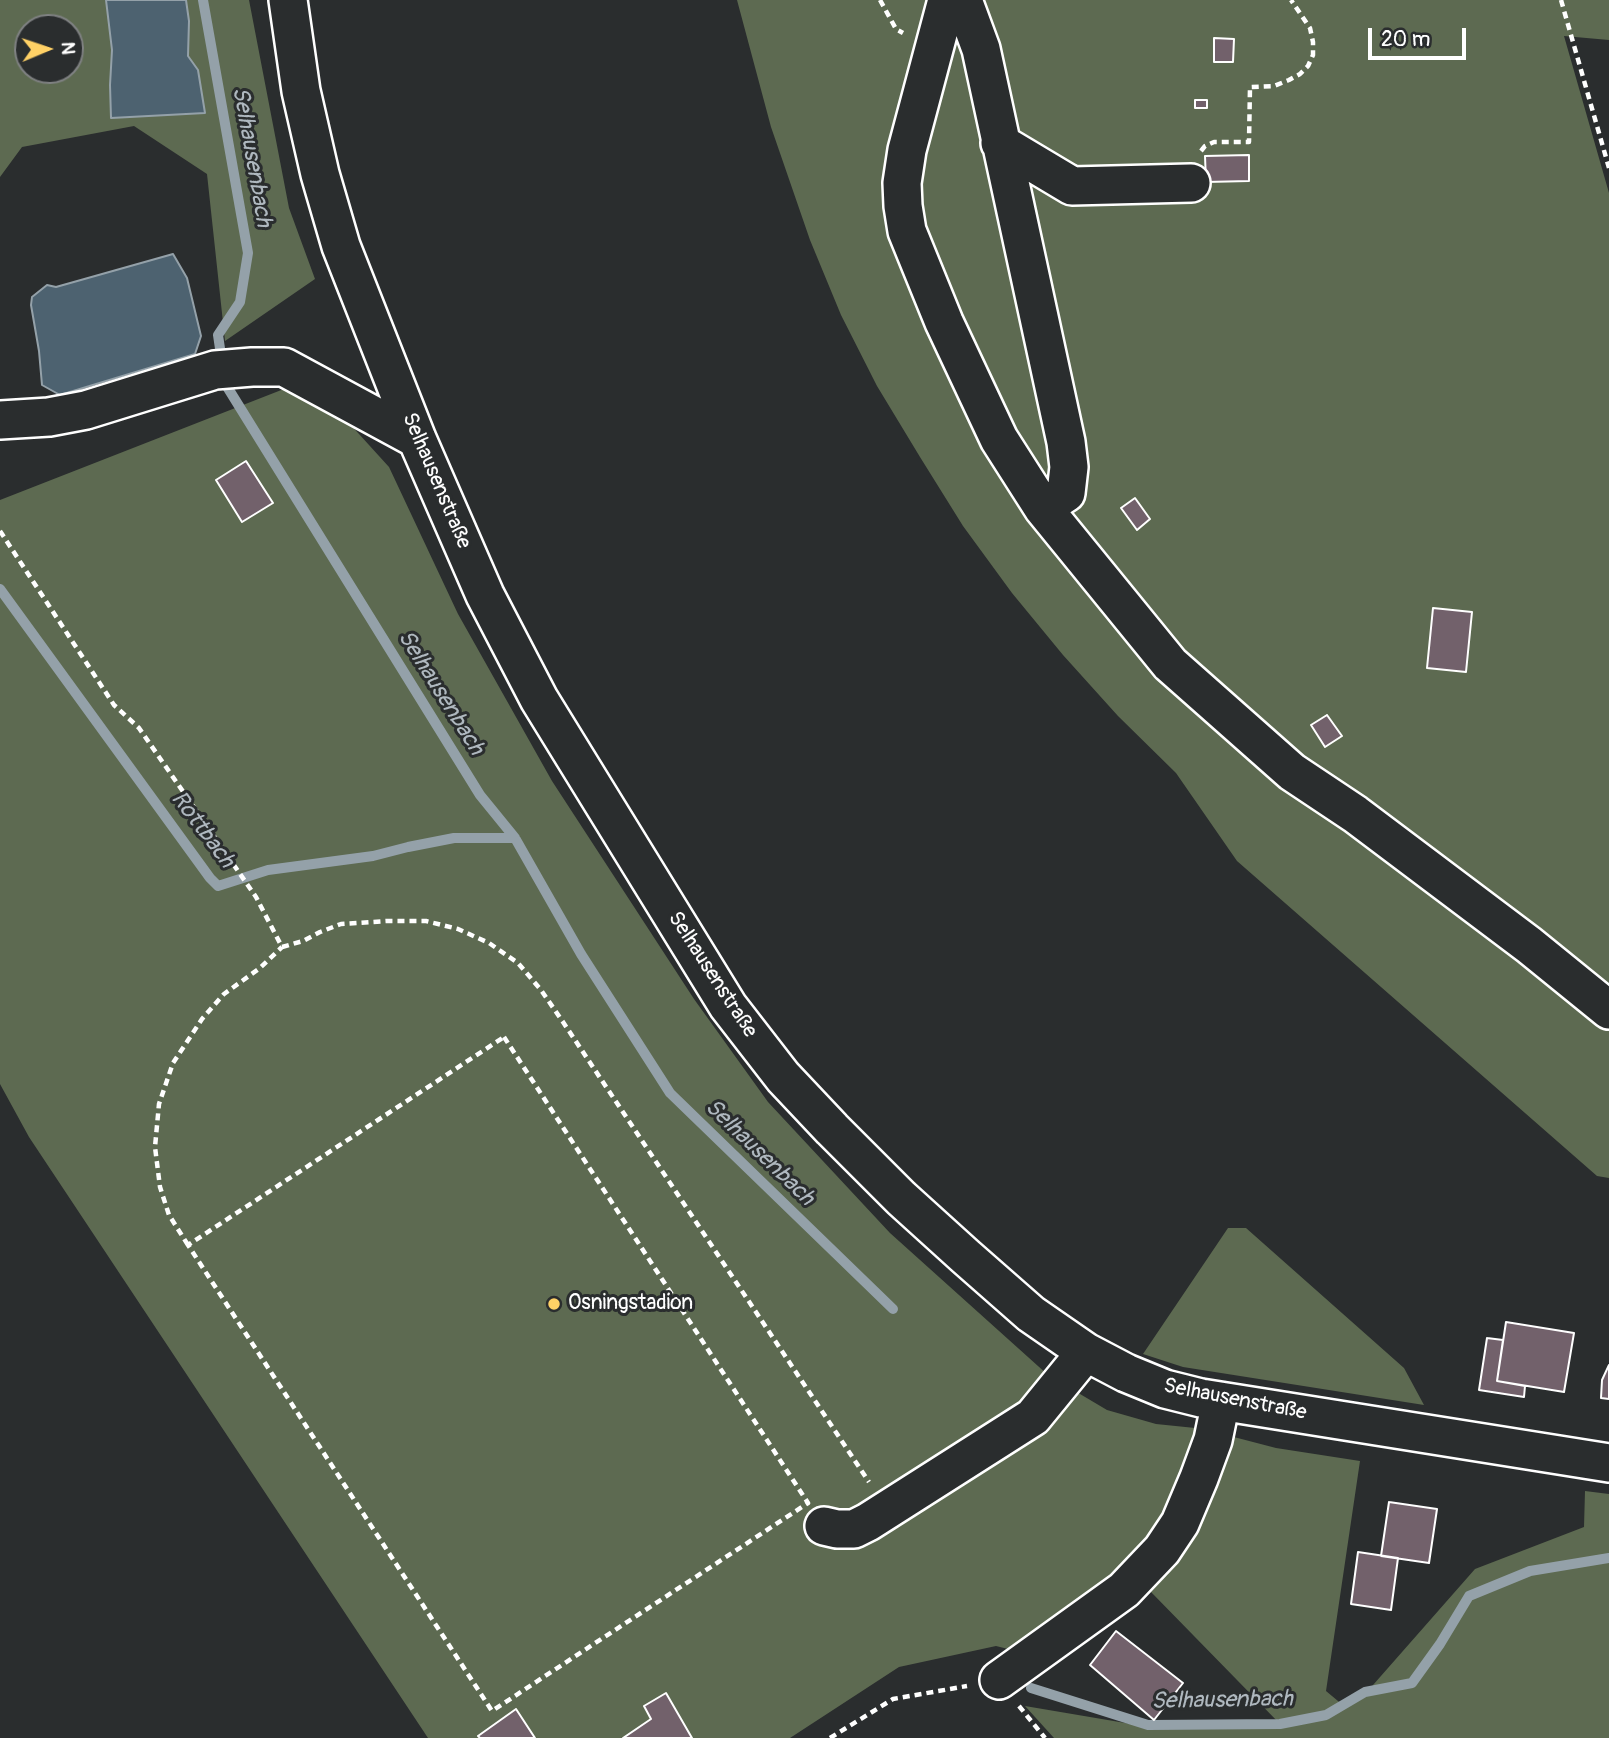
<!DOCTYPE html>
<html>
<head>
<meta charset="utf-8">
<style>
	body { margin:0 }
	#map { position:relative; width:1609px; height:1738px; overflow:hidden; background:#2a2d2e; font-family:Pangolin,sans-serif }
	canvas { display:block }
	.north { position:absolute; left:14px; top:14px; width:70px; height:70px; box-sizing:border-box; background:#2a2d2e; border:2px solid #7f8182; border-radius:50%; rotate:88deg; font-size:19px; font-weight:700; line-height:28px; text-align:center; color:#fff }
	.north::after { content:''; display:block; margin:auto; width:24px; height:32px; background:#ffd166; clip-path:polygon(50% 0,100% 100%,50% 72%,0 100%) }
	.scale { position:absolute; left:1368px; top:28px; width:98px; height:32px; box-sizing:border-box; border:4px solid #fff; border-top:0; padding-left:9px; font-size:21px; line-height:24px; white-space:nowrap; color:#fff; -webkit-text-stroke:5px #2a2d2e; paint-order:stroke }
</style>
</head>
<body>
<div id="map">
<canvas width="1609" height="1738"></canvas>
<div class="north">N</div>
<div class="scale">20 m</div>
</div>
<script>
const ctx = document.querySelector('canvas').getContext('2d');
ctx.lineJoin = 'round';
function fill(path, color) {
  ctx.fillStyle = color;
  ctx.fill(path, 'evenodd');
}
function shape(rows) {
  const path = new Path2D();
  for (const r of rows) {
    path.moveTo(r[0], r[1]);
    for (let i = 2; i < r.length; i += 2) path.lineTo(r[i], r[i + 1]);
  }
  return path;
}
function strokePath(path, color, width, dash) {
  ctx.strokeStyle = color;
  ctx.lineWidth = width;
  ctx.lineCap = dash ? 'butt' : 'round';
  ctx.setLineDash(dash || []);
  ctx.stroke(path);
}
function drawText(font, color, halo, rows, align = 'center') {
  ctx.font = font + ' Pangolin,sans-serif';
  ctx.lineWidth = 6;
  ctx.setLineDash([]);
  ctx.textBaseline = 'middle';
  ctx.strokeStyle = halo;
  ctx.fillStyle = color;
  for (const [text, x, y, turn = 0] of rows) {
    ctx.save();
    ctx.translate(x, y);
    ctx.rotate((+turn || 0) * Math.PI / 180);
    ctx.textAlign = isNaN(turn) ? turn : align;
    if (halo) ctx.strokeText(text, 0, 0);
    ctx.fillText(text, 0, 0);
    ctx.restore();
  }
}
const green = shape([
	[0,0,106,0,112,50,110,85,198,70,188,56,189,21,186,0,249,0,289,208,315,279,225,341,207,174,134,126,22,147,0,177],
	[28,28,70,28,70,70,28,70],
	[737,0,1609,0,1609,40,1564,36,1609,193,1609,1178,1597,1176,1237,861,1176,773,1118,716,1063,655,1012,593,963,526,920,457,877,386,841,315,810,240,771,127],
	[289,387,349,423,389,467,458,614,552,781,694,999,768,1102,890,1233,1048,1375,1107,1410,1156,1424,1205,1429,1151,1552,1016,1651,996,1646,899,1667,790,1738,428,1738,29,1137,0,1084,0,500],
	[1228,1228,1246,1228,1404,1368,1424,1405,1183,1367,1143,1354],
	[1230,1436,1276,1448,1360,1461,1326,1691,1344,1706,1366,1693,1475,1569,1584,1527,1585,1491,1609,1494,1609,1738,1054,1738,1025,1706,1149,1727,1280,1724,1151,1592,1172,1568]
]);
const water = shape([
	[106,0,186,0,189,21,188,56,198,70,205,113,111,118,110,85,112,50,106,0],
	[173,254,187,278,201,336,195,354,60,395,42,385,39,351,31,305,32,297,47,285,56,287,173,254]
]);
const stream = shape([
	[203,0,248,253,240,302,218,335,222,362],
	[224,377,226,385,480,795,515,838,581,954,670,1093,893,1309],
	[0,589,210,878,218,886,268,870,373,856,408,847,454,838,515,838],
	[1031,1688,1148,1725,1280,1724,1326,1715,1365,1692,1412,1683,1440,1644,1469,1596,1530,1571,1609,1558]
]);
const building = shape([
	[1214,38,1234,39,1233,62,1214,62,1214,38],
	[1195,100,1207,100,1207,108,1195,108,1195,100],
	[1249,155,1249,181,1206,182,1205,156,1249,155],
	[246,461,273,503,242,522,216,480,246,461],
	[1135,498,1150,519,1137,530,1121,508,1135,498],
	[1433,608,1472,612,1466,672,1427,668,1433,608],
	[1327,715,1342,736,1325,747,1311,725,1327,715],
	[1506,1322,1574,1333,1564,1392,1497,1381,1506,1322],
	[1487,1338,1503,1340,1497,1381,1525,1386,1524,1397,1479,1390,1487,1338],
	[1609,1365,1609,1399,1601,1398,1602,1380,1609,1365],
	[1389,1502,1437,1509,1429,1563,1381,1556,1389,1502],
	[1358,1552,1398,1558,1391,1610,1351,1604,1358,1552],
	[1116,1631,1183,1683,1154,1720,1090,1665,1116,1631],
	[666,1693,692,1738,623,1738,651,1719,644,1706,666,1693],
	[516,1709,535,1738,480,1738,478,1736,516,1709]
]);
const path = shape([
	[880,0,896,29,903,33],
	[1561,0,1609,168],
	[1201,151,1205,146,1214,142,1249,142,1250,87,1274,86,1289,80,1300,74,1308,66,1313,55,1313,42,1310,28,1291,0],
	[0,531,114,705,139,728,256,897,282,947,303,941,320,932,341,924,387,921,426,921,458,929,489,943,518,963,541,990,563,1022,869,1482],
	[504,1037,808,1503,492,1711,188,1245,504,1037],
	[188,1245,169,1215,160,1187,155,1147,159,1104,173,1063,202,1019,224,994,260,968,282,947],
	[1019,1706,1045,1738],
	[830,1738,893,1699,967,1686]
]);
const minor = shape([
	[288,0,301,91,320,174,341,246,417,439,485,595,539,699,728,1006,783,1077,832,1129,901,1198,965,1256,1031,1314,1086,1352,1126,1373,1165,1389,1201,1398,1609,1463],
	[947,0,907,150,902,183,903,206,907,231,944,322,999,439,1043,508,1170,664,1292,772,1355,814,1529,945,1609,1010],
	[963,0,981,49,1066,442,1069,467,1066,493,1043,508],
	[1000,143,1072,186,1191,183],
	[0,420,49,417,86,410,215,370,252,367,284,367,417,439],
	[824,1526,837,1529,854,1529,868,1522,1033,1417,1086,1352],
	[999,1680,1124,1590,1162,1550,1180,1523,1199,1478,1213,1440,1221,1401]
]);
const markers = [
	[554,1304,7,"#ffd166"]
];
const streetNames = [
	["Selhausenstraße",436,481,67],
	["Selhausenstraße",712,975,57],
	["Selhausenstraße",1235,1400,11]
];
const poiNames = [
	["Osningstadion",568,1304]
];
const waterNames = [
	["Selhausenbach",251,157,80],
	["Selhausenbach",440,693,58],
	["Rottbach",202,830,53],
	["Selhausenbach",759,1153,44],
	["Selhausenbach",1222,1701,-1]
];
fill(green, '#5d6a51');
fill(water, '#4d6270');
strokePath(water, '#94a1a9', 2);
strokePath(stream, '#94a1a9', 10);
fill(building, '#72616b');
strokePath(building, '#fff', 2);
strokePath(minor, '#fff', 42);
strokePath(path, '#fff', 4.5, [7, 5]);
strokePath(minor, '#2a2d2e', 37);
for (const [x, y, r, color] of markers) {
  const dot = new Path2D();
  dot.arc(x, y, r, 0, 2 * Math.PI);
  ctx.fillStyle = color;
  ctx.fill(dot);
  strokePath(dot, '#2a2d2e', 2.5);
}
drawText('21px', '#fff', '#2a2d2e', streetNames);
drawText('21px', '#fff', '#2a2d2e', poiNames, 'left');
drawText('italic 23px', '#afb8bf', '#2a2d2e', waterNames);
</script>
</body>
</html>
